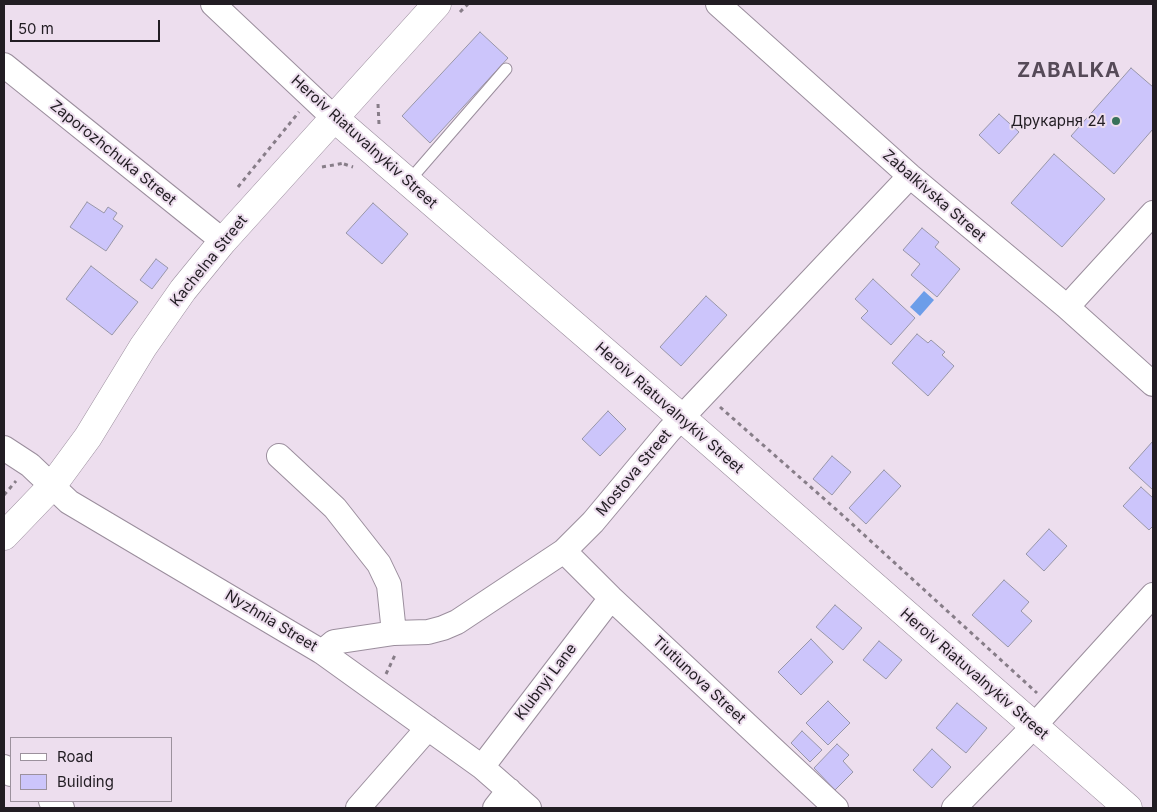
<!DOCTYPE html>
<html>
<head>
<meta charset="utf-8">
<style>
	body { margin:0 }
	#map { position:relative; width:1157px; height:812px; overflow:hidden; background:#eddeee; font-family:Inter,sans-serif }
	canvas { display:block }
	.frame { position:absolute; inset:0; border:5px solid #221d23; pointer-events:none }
	.legend { position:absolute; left:10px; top:737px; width:162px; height:65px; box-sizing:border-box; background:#eddeee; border:1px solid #9c919d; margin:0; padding:6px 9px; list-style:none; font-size:15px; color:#221d23 }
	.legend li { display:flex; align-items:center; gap:10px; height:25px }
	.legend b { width:25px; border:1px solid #9c919d }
	.scale { position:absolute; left:10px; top:20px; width:150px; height:22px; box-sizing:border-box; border:2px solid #221d23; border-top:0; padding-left:6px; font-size:15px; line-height:18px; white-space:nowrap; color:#221d23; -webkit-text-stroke:4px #eddeee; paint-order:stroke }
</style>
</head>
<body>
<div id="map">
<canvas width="1157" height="812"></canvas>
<div class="frame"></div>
<ul class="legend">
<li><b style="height:6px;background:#fff"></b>Road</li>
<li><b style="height:14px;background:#ccc5fb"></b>Building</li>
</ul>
<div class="scale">50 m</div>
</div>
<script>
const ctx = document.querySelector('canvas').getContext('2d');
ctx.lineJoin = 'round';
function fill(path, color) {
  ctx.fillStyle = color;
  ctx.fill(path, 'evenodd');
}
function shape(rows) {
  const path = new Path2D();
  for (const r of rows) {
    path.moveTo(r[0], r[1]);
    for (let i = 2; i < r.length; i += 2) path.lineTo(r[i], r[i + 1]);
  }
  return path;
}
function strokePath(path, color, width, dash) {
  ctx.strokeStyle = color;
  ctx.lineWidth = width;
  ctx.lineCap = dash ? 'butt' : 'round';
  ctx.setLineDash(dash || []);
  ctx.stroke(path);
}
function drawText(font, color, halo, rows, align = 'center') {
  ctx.font = font + ' Inter,sans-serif';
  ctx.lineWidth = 4;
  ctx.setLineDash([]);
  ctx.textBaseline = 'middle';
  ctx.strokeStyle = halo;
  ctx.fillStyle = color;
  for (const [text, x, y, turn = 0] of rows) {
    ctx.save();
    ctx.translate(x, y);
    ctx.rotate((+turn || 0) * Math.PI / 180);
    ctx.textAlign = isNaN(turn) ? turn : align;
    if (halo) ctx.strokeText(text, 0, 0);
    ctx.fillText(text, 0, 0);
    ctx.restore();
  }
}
const water = shape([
	[924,291,934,300,920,316,910,307]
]);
const building = shape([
	[480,32,508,58,430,143,402,116,480,32],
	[1131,68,1153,87,1153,129,1114,174,1071,136,1131,68],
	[999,114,1019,132,999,154,979,135,999,114],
	[1054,154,1105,199,1062,247,1011,203,1054,154],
	[87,202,104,213,108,207,117,213,113,219,123,226,106,251,70,227,87,202],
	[373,203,408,234,382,264,346,233,373,203],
	[922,228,939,242,935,247,960,269,937,297,911,275,920,264,903,250,922,228],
	[156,259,168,268,152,289,140,280,156,259],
	[91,266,138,302,112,335,66,299,91,266],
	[873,279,915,318,891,345,861,318,868,311,855,299,873,279],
	[706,296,727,315,681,366,660,347,706,296],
	[917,334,928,343,931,340,945,352,942,355,954,366,928,396,892,363,917,334],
	[608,411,626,429,600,456,582,439,608,411],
	[1153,441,1153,490,1129,468,1153,441],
	[832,456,851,472,832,495,813,479,832,456],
	[884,470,901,486,866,524,849,508,884,470],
	[1141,487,1153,498,1153,526,1149,530,1123,506,1141,487],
	[1049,529,1067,546,1044,571,1026,554,1049,529],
	[1004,580,1029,602,1021,611,1032,621,1008,647,972,615,1004,580],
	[835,605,862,628,843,650,816,627,835,605],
	[811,639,833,662,801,695,778,672,811,639],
	[879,641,902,660,886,679,863,660,879,641],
	[828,701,850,723,828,745,806,723,828,701],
	[957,703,987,728,966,753,936,728,957,703],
	[802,731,822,750,810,762,791,743,802,731],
	[837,744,849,755,843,761,853,772,835,790,814,768,837,744],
	[932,749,951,767,932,788,913,770,932,749]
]);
const path = shape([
	[460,12,468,4],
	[378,104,379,124,380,125],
	[344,164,353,167],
	[322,167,345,163],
	[238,187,299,112],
	[720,407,839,512,1037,693],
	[4,495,16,481],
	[386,674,395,655]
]);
const service = shape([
	[408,182,506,69]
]);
const minor = shape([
	[213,4,333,117],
	[718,4,910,176,1067,307,1153,384],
	[4,65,223,241],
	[1067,307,1153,213],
	[4,448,30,465,69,502,322,652,482,767,529,808],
	[279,456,335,508,379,564,389,585,394,633],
	[564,551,611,598,836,808],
	[322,652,334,642,394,633,428,632,443,628,457,622,564,551,593,522,669,431,910,176],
	[4,767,11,774],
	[482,767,611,598],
	[51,801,62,808],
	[358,808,428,728],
	[495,808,509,790],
	[954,808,1034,726,1153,595]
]);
const tertiary = shape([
	[333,117,682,418,1128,808],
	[4,536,52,486,88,437,143,347,183,290,223,241,437,4]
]);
const markers = [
	[1116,121,5,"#38715a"]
];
const poiNames = [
	["Друкарня 24",1106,121]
];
const streetNames = [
	["Heroiv Riatuvalnykiv Street",364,142,42],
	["Zaporozhchuka Street",113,153,39],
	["Zabalkivska Street",934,196,41],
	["Kachelna Street",209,261,-51],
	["Heroiv Riatuvalnykiv Street",669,408,41],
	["Mostova Street",634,473,-50],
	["Nyzhnia Street",271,621,31],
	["Heroiv Riatuvalnykiv Street",974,674,41],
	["Tiutiunova Street",699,680,43],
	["Klubnyi Lane",546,682,-53]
];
const districtNames = [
	["ZABALKA",1069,71]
];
fill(water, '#6c9de9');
fill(building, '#ccc5fb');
strokePath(building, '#9896a8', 1);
strokePath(service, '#9b8e9d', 13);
strokePath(minor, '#9b8e9d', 26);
strokePath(tertiary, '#9b8e9d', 29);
strokePath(path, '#877d88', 3, [4, 4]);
strokePath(service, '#fff', 11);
strokePath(minor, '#fff', 24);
strokePath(tertiary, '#fff', 28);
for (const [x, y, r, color] of markers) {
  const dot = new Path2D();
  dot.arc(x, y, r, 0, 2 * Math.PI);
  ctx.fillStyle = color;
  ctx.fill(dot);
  strokePath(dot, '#eddeee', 2);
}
drawText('15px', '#221d23', '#eddeee', poiNames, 'right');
drawText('15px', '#221d23', '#eddeee', streetNames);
ctx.letterSpacing = '1px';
drawText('bold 20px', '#564a58', '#eddeee', districtNames);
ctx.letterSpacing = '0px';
</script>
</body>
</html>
